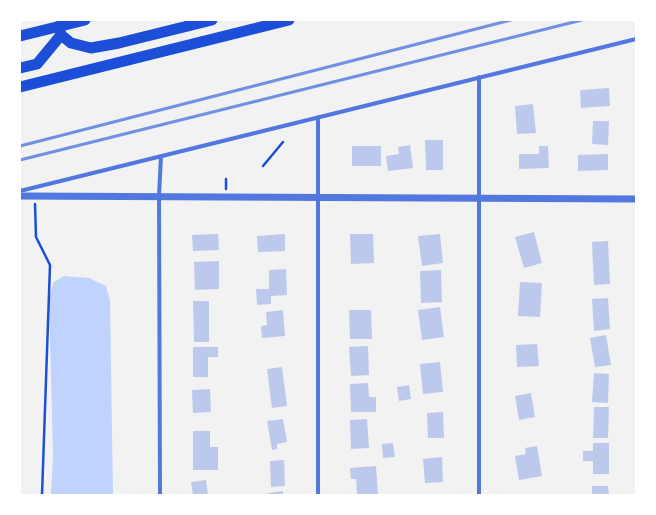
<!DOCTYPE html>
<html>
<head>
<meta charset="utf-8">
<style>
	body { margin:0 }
	#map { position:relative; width:656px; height:515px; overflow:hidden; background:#f2f2f2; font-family:"Roboto Condensed",sans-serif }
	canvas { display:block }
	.frame { position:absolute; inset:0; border:21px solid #fff; pointer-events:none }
</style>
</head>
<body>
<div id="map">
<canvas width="656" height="515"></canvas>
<div class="frame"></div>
</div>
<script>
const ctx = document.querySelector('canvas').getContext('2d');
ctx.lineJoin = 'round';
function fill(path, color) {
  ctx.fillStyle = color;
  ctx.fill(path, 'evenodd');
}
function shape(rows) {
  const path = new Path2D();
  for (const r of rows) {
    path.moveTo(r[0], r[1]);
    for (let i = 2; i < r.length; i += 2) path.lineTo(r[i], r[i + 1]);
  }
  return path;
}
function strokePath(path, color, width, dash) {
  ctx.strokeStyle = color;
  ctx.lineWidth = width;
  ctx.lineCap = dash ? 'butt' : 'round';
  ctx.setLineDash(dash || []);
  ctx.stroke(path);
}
const water = shape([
	[64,276,89,278,106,286,110,301,113,495,51,495,53,456,49,297,54,282]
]);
const building = shape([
	[609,88,610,106,581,108,580,90],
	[533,104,536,133,517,134,515,106],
	[593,121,609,121,608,145,592,144],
	[425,140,443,140,443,170,426,170],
	[410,145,413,168,388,171,386,156,399,154,398,147],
	[352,146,381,146,381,166,352,166],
	[539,146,548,146,549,168,519,169,519,154,539,154],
	[608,154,608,170,578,171,578,155],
	[534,232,542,263,524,268,515,237],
	[218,234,219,250,193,251,192,235],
	[285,234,285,251,258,252,257,236],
	[350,234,373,234,374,263,351,264],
	[440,234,443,263,422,266,418,236],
	[608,241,610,284,594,285,592,242],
	[219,261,219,289,195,290,194,262],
	[286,269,287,295,271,296,271,304,257,305,256,289,269,289,269,270],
	[441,270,442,302,421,303,420,271],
	[520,282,542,283,540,317,518,316],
	[608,298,610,329,594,331,592,299],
	[193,301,209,301,209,342,194,342],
	[440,307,444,337,422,340,418,310],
	[283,310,285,336,262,338,261,326,267,325,266,312],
	[349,310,371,310,372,339,350,339],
	[606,335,611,365,595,367,590,338],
	[537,344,539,366,517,367,516,345],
	[368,346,369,375,351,376,349,347],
	[193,347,218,347,218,357,208,357,208,377,193,377],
	[440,362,443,392,423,394,420,364],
	[282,367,287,406,272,408,267,369],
	[594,373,609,374,608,403,592,402],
	[368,383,369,397,376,397,376,412,351,412,350,384],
	[409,385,411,399,399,401,397,387],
	[210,389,211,412,193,413,192,390],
	[531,393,535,417,519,420,515,396],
	[594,407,609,407,608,438,593,438],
	[443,412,444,438,428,438,427,413],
	[283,419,287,442,277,444,277,449,272,450,267,421],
	[367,419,369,448,351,449,350,420],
	[193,431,210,431,210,447,218,447,218,470,193,470],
	[393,443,395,457,383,458,382,444],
	[593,443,609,443,609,474,593,474,593,461,583,461,583,451,593,451],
	[537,446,542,476,519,480,515,456,526,454,525,448],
	[442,457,443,482,425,483,423,459],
	[284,460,285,486,271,487,270,461],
	[376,466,378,495,357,495,356,479,351,479,350,468],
	[206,480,208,495,193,495,191,482],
	[592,486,608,486,609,495,592,495],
	[283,491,283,495,269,495,268,493]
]);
const path = shape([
	[263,166,283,142],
	[226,179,226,189],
	[35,204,36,237,50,265,42,495]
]);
const minor = shape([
	[479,77,479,495],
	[20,191,636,39],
	[160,495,159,196,161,156],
	[318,495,318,117]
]);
const tertiary = shape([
	[20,196,636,199]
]);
const trunk = shape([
	[59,26,61,35,71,43,91,48,119,43,212,20],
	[20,36,85,20],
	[20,68,37,64,61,35],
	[20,87,289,20]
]);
const rail = shape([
	[20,146,511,20],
	[20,160,582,20]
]);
fill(water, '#bfd3fe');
fill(building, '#bdc9ec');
strokePath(path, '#1d4ed8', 2.5);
strokePath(minor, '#5277de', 4);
strokePath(tertiary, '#5277de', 7);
strokePath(trunk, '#1d4ed8', 11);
strokePath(rail, '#7290e2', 3);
</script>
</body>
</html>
